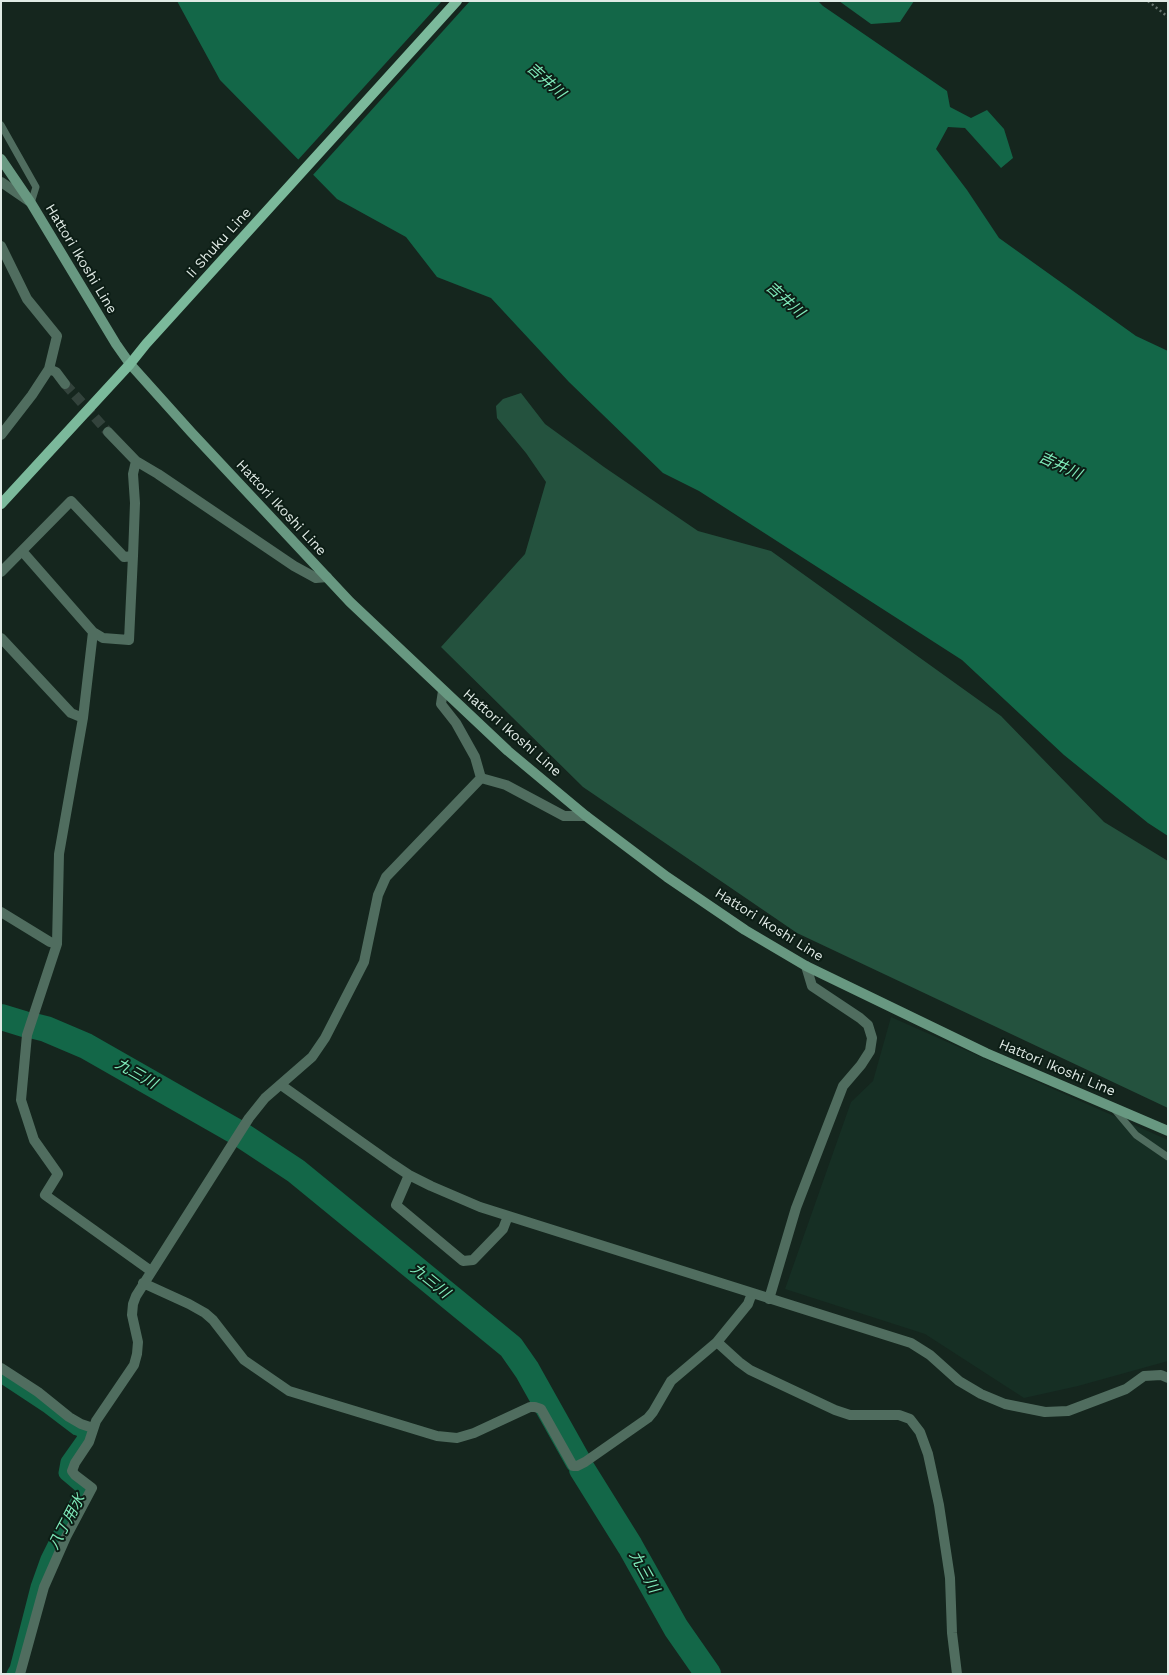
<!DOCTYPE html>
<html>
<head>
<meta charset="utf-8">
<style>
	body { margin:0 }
	#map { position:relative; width:1169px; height:1675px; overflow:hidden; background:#15261e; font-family:"Work Sans",sans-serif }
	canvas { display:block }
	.frame { position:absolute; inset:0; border:2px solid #e0eae5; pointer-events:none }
</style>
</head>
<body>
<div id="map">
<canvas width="1169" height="1675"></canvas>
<div class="frame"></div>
</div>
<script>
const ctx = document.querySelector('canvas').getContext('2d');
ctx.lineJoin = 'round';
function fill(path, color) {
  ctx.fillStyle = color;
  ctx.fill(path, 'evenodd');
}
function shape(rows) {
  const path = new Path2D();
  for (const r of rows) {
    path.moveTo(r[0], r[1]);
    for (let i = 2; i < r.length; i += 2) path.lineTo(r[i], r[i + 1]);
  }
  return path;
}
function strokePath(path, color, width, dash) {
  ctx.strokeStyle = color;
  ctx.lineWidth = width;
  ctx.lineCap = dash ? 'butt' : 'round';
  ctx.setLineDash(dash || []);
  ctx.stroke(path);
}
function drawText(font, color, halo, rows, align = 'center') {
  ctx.font = font + ' "Work Sans","Noto Sans JP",sans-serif';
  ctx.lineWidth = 4;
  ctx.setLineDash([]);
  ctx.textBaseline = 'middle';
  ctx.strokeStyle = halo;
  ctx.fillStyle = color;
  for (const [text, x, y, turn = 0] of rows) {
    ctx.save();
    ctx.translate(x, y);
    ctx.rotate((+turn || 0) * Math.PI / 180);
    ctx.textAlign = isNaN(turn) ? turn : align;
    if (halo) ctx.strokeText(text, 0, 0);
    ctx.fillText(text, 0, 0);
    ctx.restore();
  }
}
const built = shape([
	[891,1017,1168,1140,1168,1361,1078,1386,1024,1398,925,1334,785,1289,851,1102,873,1081]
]);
const green = shape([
	[521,393,545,424,604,467,698,531,771,551,1001,716,1104,822,1168,861,1168,1108,797,933,583,787,441,647,525,554,546,482,526,453,497,418,496,406,503,399]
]);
const forest = shape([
	[839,1,914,1,900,22,871,24]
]);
const water = shape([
	[177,1,818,1,823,6,947,91,950,107,971,118,987,110,1004,129,1013,158,1001,168,965,128,948,127,936,149,967,190,999,238,1136,336,1168,351,1168,836,1148,823,1064,755,962,660,699,491,663,473,569,382,491,298,437,277,406,237,337,199,220,80]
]);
const pier = shape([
	[442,1,470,1,312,176,297,161]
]);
const canal = shape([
	[1,1375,48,1406,77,1428,83,1430,85,1438,68,1462,66,1473,85,1489,65,1525,48,1559,38,1587,17,1669,14,1674]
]);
const river = shape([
	[1,1017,24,1024],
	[34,1026,46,1029,86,1046,235,1131],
	[243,1136,296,1171,511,1347,527,1370,578,1461],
	[582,1469,630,1546,676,1628,708,1674]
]);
const streetTunnel = shape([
	[65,384,108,432]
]);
const path = shape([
	[1148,1,1168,17]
]);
const lane = shape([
	[1,125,36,187,31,203],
	[1115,1110,1136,1135,1168,1157]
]);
const street = shape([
	[1,182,29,201],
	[1,246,27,299,57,336,49,369,32,395,1,435],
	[49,369,56,372,65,384],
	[108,432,136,461,158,474,294,566,316,578,327,577],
	[22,551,93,632,103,638,129,640,133,556],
	[1,572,71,501,124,557,133,556,135,503,133,474,136,461],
	[93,632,83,718,59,854,57,944,27,1035,21,1100,34,1140,58,1174,45,1195,151,1271],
	[1,638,71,713,83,718],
	[443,691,441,704,456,723,475,757,481,778],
	[481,778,506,785,564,816,586,816],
	[1,912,50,942,57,944],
	[281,1085,391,1163,409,1175,431,1186,480,1207,911,1343,930,1355,959,1381,981,1394,1005,1404,1045,1412,1068,1411,1126,1389,1144,1376,1161,1375,1168,1378],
	[409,1175,396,1205,463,1261,473,1260,503,1229,508,1216],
	[143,1283,189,1304,205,1313,213,1320,244,1360,289,1391,437,1436,457,1438,474,1433,530,1407,535,1407,541,1409,573,1466,577,1466,585,1462,648,1418,653,1412,671,1381,717,1342,739,1362,750,1370,835,1410,850,1415,899,1415,910,1419,920,1432,928,1454,939,1505,950,1578,952,1633,957,1674],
	[769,1299,796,1208,843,1086,861,1065,870,1051,872,1038,868,1025,860,1018,812,986,806,966],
	[717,1342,748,1304,752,1293],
	[1,1368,38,1392,69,1417,81,1424,93,1428],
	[20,1674,44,1587,66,1537,92,1488,75,1475,72,1471,75,1463,89,1442,96,1421,134,1365,137,1354,138,1342,132,1315,133,1304,136,1296,249,1118,265,1098,312,1057,325,1038,364,962,378,895,386,877,481,778]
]);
const secondary = shape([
	[1,159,31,203,116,344,130,364,191,432,350,602,508,751,586,816,667,877,745,930,806,966,986,1053,1168,1131]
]);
const primary = shape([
	[1,504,130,364,146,344,457,1]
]);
const streetNames = [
	["Ii Shuku Line",219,243,-48],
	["Hattori Ikoshi Line",81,259,59],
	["Hattori Ikoshi Line",281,508,47],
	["Hattori Ikoshi Line",512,733,41],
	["Hattori Ikoshi Line",769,925,32],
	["Hattori Ikoshi Line",1057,1068,23]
];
const waterNames = [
	["吉井川",546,81,42],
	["吉井川",785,300,42],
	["吉井川",1060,466,25],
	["九三川",136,1074,30],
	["九三川",430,1281,39],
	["八丁用水",67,1522,-62],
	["九三川",644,1572,61]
];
fill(built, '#162f24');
fill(green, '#24523e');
fill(forest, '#17694a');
fill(water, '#136748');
fill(pier, '#15261e');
strokePath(canal, '#136748', 15);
strokePath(river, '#136748', 26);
strokePath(streetTunnel, '#33433c', 10, [10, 5]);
strokePath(path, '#697770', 2.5, [2, 3]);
strokePath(lane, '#506d5f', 7);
strokePath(street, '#506d5f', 10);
strokePath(secondary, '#689881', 10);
strokePath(primary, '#7bb99b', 10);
drawText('14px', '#e0eae5', '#0c1d15', streetNames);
drawText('italic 15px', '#7feaba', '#0c1d15', waterNames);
</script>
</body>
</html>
